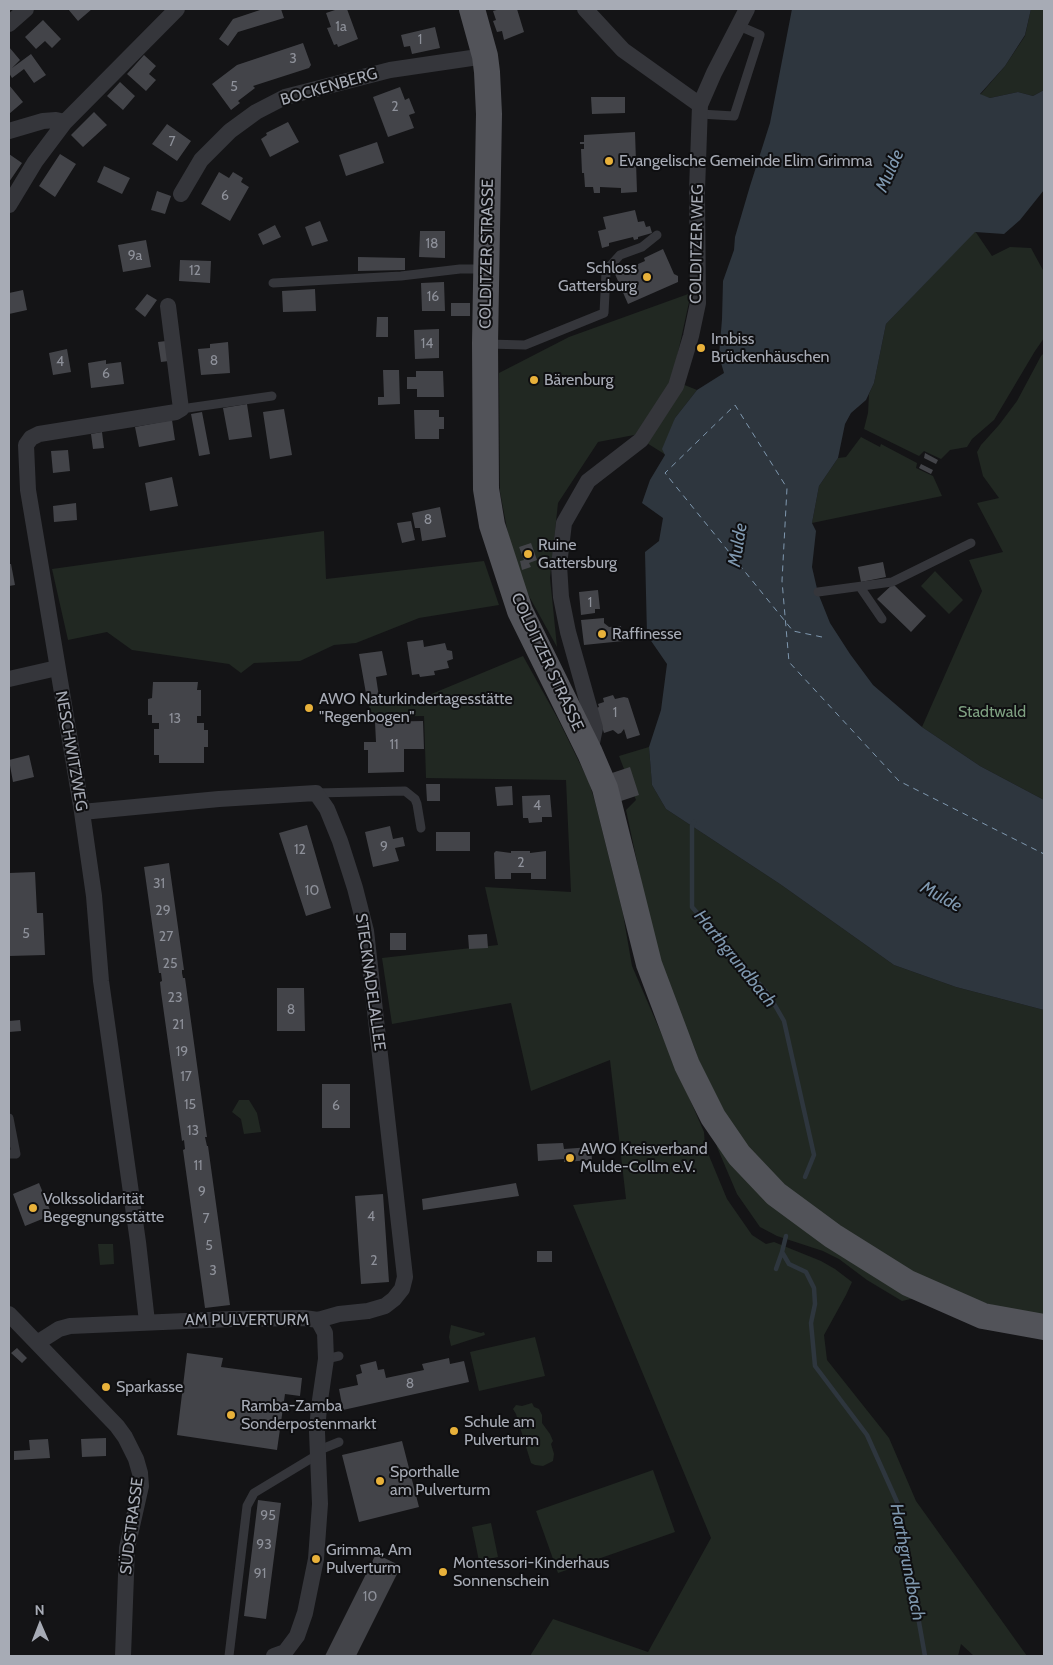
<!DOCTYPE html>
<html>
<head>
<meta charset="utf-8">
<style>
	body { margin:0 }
	#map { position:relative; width:1053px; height:1665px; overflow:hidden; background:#141416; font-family:Cabin,sans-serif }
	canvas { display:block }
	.frame { position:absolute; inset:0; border:10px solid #a7abb5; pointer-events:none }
	.north { position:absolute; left:15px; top:1600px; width:50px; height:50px; -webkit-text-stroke:4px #0f0f11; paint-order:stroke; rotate:359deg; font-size:14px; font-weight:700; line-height:20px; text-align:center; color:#a7abb5 }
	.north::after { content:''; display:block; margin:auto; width:18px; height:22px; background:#a7abb5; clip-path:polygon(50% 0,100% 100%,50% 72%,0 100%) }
</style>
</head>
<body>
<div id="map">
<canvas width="1053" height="1665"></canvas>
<div class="frame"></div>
<div class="north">N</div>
</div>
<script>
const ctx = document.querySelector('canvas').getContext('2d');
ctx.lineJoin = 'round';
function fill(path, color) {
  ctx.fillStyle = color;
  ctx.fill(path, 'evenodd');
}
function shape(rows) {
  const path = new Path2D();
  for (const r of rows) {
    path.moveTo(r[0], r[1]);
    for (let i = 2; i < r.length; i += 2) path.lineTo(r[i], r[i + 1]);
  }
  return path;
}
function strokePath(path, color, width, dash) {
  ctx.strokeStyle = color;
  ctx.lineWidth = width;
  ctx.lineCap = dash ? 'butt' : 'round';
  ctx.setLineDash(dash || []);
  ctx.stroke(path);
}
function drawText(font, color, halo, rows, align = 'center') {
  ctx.font = font + ' Cabin,sans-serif';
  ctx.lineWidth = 4;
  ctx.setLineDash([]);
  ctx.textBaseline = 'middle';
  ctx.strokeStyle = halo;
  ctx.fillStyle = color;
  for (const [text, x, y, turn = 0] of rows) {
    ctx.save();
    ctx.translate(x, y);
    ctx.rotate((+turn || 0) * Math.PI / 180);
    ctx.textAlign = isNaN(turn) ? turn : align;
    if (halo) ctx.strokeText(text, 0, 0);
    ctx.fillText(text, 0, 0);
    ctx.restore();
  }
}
const green = shape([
	[1031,9,1044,9,1044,90,1033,96,1018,92,990,98,980,95,1005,66,1025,36],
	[975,231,992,256,1010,247,1031,248,1044,272,1044,338,1035,351,994,420,972,439,967,447,950,450,941,459,924,451,919,456,864,429,868,413,869,394,874,383,886,324],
	[691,293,672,380,697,390,675,418,666,455,634,435,598,442,558,503,550,578,557,647,524,587,508,534,500,492,499,373,569,337],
	[1044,353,1044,800,980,766,922,727,982,591,969,560,1003,552,977,503,999,498,983,476,977,452,981,445,999,425,1017,401,1041,356],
	[861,437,880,447,881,444,917,463,916,468,933,476,942,496,812,523,819,486,838,458,846,457],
	[324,531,326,579,484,561,499,605,419,618,356,643,334,645,300,661,254,663,241,673,229,664,132,650,107,632,68,640,52,569],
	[935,571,963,600,949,614,921,586],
	[523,656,558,719,589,782,595,802,623,914,632,966,704,1132,705,1146,727,1199,752,1235,766,1244,774,1242,821,1261,835,1269,852,1282,846,1295,824,1335,827,1360,889,1438,916,1501,1027,1656,974,1656,961,1644,958,1656,530,1656,553,1619,648,1652,711,1538,573,1205,626,1199,610,1060,531,1091,511,1003,392,1024,382,958,498,945,485,887,571,892,566,780,426,778,424,716,373,717,367,701,429,695],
	[649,747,652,785,666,809,780,884,894,965,956,987,1044,1010,1044,1315,1012,1311,931,1287,806,1205,749,1151,706,1082,695,1049,666,981,652,932,626,810,636,800,619,756],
	[239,1100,249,1100,257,1113,261,1132,244,1134,241,1119,232,1112],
	[716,1140,915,1298,902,1301,867,1280,839,1259,823,1251,777,1236,760,1227,737,1194,717,1147],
	[98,1244,113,1244,114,1264,100,1265],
	[451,1325,481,1333,484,1332,485,1335,451,1346,449,1337],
	[535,1337,545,1376,479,1391,470,1352],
	[532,1403,534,1407,539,1409,542,1415,542,1423,550,1434,553,1441,551,1444,554,1454,553,1461,543,1466,535,1465,531,1463,516,1414,513,1409,516,1405,522,1406],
	[653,1470,675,1532,558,1573,536,1511],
	[491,1523,498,1557,479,1561,472,1527]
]);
const water = shape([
	[792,9,1031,9,1025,35,1005,66,980,94,990,98,1018,92,1033,96,1044,90,1044,190,1020,220,1004,234,975,232,886,324,874,383,866,400,851,413,845,424,838,458,819,486,812,523,816,531,812,567,818,593,830,623,850,654,873,685,922,727,980,766,1044,800,1044,1010,956,987,894,965,780,884,666,809,652,785,649,747,661,710,667,664,647,635,645,552,659,541,663,518,642,503,650,480,665,455,662,449,675,418,697,390,724,373,719,356,722,319,723,281,734,250,735,237,750,186,770,123]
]);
const stream = shape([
	[694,822,692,826,692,907,769,995,784,1021,814,1155,805,1177],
	[786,1236,782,1252,789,1264,806,1272,814,1288,815,1304,811,1323,815,1366,867,1435,898,1504,925,1656],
	[776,1269,782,1252]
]);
const ferry = shape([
	[822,637,793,631,665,473,735,405,787,488,782,581,789,662,899,781,1044,854]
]);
const building = shape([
	[68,9,92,9,78,21],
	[263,9,281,9,284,18,238,32,228,46,219,39,233,19],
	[338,9,347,9,358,39,338,47,337,44,334,45,327,28,331,27,326,13],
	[500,9,517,9,524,32,504,40,502,31,497,32,493,21,496,20,493,11],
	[43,20,61,39,52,48,45,41,36,49,25,37],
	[435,27,440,48,412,54,410,46,404,47,401,35],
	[303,43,311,65,309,68,253,86,255,88,238,101,240,103,231,110,212,84,237,65],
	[9,47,20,60,12,68,31,54,46,75,34,83,24,69,12,78,9,73],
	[144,55,156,66,149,74,156,80,146,91,127,74],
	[120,82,135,96,123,110,107,96],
	[9,85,23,102,9,114],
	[400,87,405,100,409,98,415,113,409,115,414,128,388,137,373,97],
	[591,97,625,97,625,113,592,114],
	[94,112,107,125,83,147,71,135],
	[288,122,299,142,270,157,261,139,267,135,266,133],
	[167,124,191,141,177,161,152,144],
	[635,132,637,192,621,193,621,188,600,187,600,193,594,193,593,187,585,187,584,173,582,173,581,149,584,149,584,144,580,144,580,142,584,142,584,135],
	[377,142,384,163,346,176,339,155],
	[9,154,22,163,9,182],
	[60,154,76,164,55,197,39,186],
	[104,166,130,178,122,194,97,182],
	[219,172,229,178,233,172,243,178,241,182,249,187,230,221,201,204],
	[157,191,171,196,165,214,151,210],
	[635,210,638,222,644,221,646,227,650,226,652,233,638,237,638,239,634,240,633,237,609,243,609,246,602,248,598,231,606,229,603,217],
	[320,221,328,241,312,246,305,227],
	[275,225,281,237,263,245,258,234],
	[420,231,445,231,445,258,419,257],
	[146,240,151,267,123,272,118,245],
	[663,249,674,274,678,276,678,282,628,304,615,274,623,270,621,267,628,264,629,268,645,261,644,258],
	[358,257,405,258,405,270,358,271],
	[180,260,211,261,210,283,179,281],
	[444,282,445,311,422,311,421,283],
	[315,289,316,311,283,312,282,291],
	[23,290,27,310,9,314,9,293],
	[147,294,157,300,145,317,135,309],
	[451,303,470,303,470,316,451,316],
	[377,317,388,317,388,337,376,337],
	[439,329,439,358,415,359,414,330],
	[166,341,169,361,161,362,158,342],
	[228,342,230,373,201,375,198,349,210,348,210,344],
	[67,349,71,372,53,375,49,353],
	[106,360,106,364,121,362,124,384,91,388,88,363],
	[383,370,399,370,400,404,378,405,378,397,384,397],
	[416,371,443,371,444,397,417,397,417,389,407,389,407,377,416,377],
	[247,404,252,437,229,440,223,408],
	[284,409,292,455,270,459,263,412],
	[414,410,439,410,439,417,444,417,444,429,439,429,439,439,415,439],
	[202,412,210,454,199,456,191,414],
	[172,420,175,440,139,447,135,427],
	[102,432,104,448,93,449,91,434],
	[68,450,70,471,53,473,51,451],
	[925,453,938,460,936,464,924,458],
	[921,464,933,470,931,474,919,468],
	[172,477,178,506,150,511,145,483],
	[76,503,77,520,54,522,53,506],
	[440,507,446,537,422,541,420,528,415,528,412,513],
	[411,521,415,540,402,543,397,523],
	[531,543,537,560,529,563,531,567,522,570,520,561,524,560,519,547],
	[883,562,886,577,861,582,858,567],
	[9,564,11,564,15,585,9,586],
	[893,584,926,616,911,632,877,599],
	[598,590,600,609,595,609,595,613,581,615,579,592],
	[604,618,604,623,609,627,621,626,623,641,584,645,581,620],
	[423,640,424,647,445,643,447,650,452,651,453,659,447,661,449,668,434,671,435,675,420,677,419,674,412,675,407,642],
	[382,651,387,675,376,677,379,697,367,699,359,654],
	[153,682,198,682,197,690,201,690,201,716,197,716,197,723,204,723,204,730,208,730,208,747,204,747,204,763,159,763,159,755,154,755,154,729,159,729,159,723,152,723,152,715,148,715,148,699,152,698],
	[613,695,615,699,624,697,628,698,640,735,627,739,624,729,621,733,618,734,613,730,604,733,596,708,599,707,598,704,604,702,603,698],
	[423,721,424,749,404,749,404,772,368,773,368,750,364,750,364,742,376,742,375,722],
	[29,755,34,777,13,782,9,760],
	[630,767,639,795,621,801,612,773],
	[426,784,440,784,440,801,427,801],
	[512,786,513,805,497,806,495,787],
	[550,795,552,817,542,817,542,822,529,823,528,818,523,818,522,796],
	[307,825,331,908,306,916,279,833],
	[390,826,393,839,403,837,405,846,395,848,399,861,373,867,365,832],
	[436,832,470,832,470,851,436,851],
	[496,851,511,853,511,851,530,851,530,853,546,851,546,879,531,879,531,873,511,873,511,879,495,879,494,853],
	[169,863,184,970,182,970,182,973,183,978,185,978,207,1137,205,1137,207,1146,208,1146,230,1305,205,1308,183,1150,185,1149,184,1140,182,1141,161,992,160,982,162,981,161,973,159,973,144,867],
	[35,872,37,913,43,913,45,955,9,956,9,873],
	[390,933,406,933,406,950,390,950],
	[487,934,488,948,469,949,468,935],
	[277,988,304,988,305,1031,277,1031],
	[20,1020,21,1031,9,1032,9,1021],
	[322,1084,350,1084,350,1128,322,1128],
	[563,1143,564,1149,591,1147,592,1160,564,1162,564,1159,538,1161,537,1144],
	[39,1183,52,1215,25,1226,13,1194],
	[516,1183,519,1196,423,1210,422,1199],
	[383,1194,389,1282,361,1284,355,1196],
	[537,1251,552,1251,552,1262,537,1262],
	[17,1348,27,1358,22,1363,11,1353],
	[187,1353,223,1358,221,1367,302,1378,300,1396,285,1394,277,1450,177,1435],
	[449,1358,450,1364,464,1361,469,1382,343,1410,339,1389,358,1385,356,1375,362,1373,360,1365,376,1361,378,1370,384,1369,386,1378,424,1370,422,1364],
	[106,1438,106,1456,82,1457,81,1439],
	[48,1439,50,1458,14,1460,14,1451,30,1450,29,1440],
	[402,1441,419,1507,359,1522,342,1455],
	[258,1500,281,1503,266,1619,244,1616],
	[376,1554,401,1566,356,1656,325,1656]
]);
const lane = shape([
	[700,114,734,116,760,35,737,25],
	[273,283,401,276,460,269,484,269],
	[488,344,525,345,604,313,606,273,611,265,620,255,642,247,657,235],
	[181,409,272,396],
	[860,587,882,619],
	[818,592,892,582,971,543],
	[316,793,405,791,415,799,417,804,421,828],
	[9,1118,16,1154,9,1154],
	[326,1359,339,1356],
	[317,1451,339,1442],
	[229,1656,247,1506,254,1493,317,1455]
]);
const street = shape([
	[585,9,623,50,700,105],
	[9,24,26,9],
	[9,131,43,121,56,120,65,122],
	[181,194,201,160,230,131,256,112,285,97,390,70,485,56],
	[9,205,35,162,65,122,177,9],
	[9,679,57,668],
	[590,752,595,728,568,632,561,597,559,565,564,523,588,481,641,440,676,386,691,336,698,303,697,191,700,105,714,73,747,9],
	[9,1314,117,1426,125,1437,136,1459,140,1473,141,1486,127,1548,123,1656],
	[147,1322,138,1242,101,981,94,896,82,812,28,490,26,445,31,438,39,434,176,412,181,409,168,306],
	[37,1343,59,1329,70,1326,232,1319,304,1318,318,1320,339,1314,368,1311,385,1306,394,1299,402,1289,405,1277,366,931,355,888,340,841,327,809,316,793,219,799,82,812],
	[274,1656,285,1652,297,1636,305,1613,316,1559,320,1504,317,1432,319,1407,326,1359,325,1333,318,1320]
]);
const primary = shape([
	[472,9,485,56,487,72,489,114,485,343,486,489,492,525,520,611,590,753,605,788,649,964,687,1065,713,1117,739,1155,776,1194,833,1236,908,1283,983,1316,1044,1327]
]);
const markers = [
	[609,161,5,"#e8b13a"],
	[647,277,5,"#e8b13a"],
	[701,348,5,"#e8b13a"],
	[534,380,5,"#e8b13a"],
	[528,554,5,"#e8b13a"],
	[602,634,5,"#e8b13a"],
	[309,708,5,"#e8b13a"],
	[570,1158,5,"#e8b13a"],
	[33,1208,5,"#e8b13a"],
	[106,1387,5,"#e8b13a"],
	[231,1415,5,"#e8b13a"],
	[454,1431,5,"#e8b13a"],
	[380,1481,5,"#e8b13a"],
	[316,1559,5,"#e8b13a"],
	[443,1572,5,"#e8b13a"]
];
const numberNames = [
	["1a",341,27],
	["1",420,40],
	["3",293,59],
	["5",234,87],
	["2",395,107],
	["7",172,142],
	["6",225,196],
	["18",432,244],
	["9a",135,256],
	["12",195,271],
	["16",433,297],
	["14",427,344],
	["8",214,361],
	["4",60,362],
	["6",106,374],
	["8",428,520],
	["1",590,603],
	["1",615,713],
	["13",175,719],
	["11",394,745],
	["4",537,806],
	["9",384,847],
	["12",300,850],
	["2",521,863],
	["31",159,884],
	["10",312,891],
	["29",163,911],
	["5",26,934],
	["27",166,937],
	["25",170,964],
	["23",175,998],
	["8",291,1010],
	["21",178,1025],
	["19",182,1052],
	["17",186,1077],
	["15",190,1105],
	["6",336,1106],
	["13",193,1131],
	["11",198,1166],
	["9",202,1192],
	["4",371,1217],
	["7",206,1219],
	["5",209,1246],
	["2",374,1261],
	["3",213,1271],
	["8",410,1384],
	["95",268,1516],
	["93",264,1545],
	["91",260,1574],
	["10",370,1597]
];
const streetNames = [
	["BOCKENBERG",329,87,-16],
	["COLDITZER WEG",697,244,-89],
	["COLDITZER STRASSE",487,254,-89],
	["COLDITZER STRASSE",547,662,65],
	["NESCHWITZWEG",71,751,80],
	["STECKNADELALLEE",370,982,82],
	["AM PULVERTURM",247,1320],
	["SÜDSTRASSE",132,1526,-83]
];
const poiNames = [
	["Evangelische Gemeinde Elim Grimma",619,161],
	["Schloss",637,268,"right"],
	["Gattersburg",637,286,"right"],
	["Imbiss",711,339],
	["Brückenhäuschen",711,357],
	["Bärenburg",544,380],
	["Ruine",538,545],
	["Gattersburg",538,563],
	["Raffinesse",612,634],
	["AWO Naturkindertagesstätte",319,699],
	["\"Regenbogen\"",319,717],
	["AWO Kreisverband",580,1149],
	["Mulde-Collm e.V.",580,1167],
	["Volkssolidarität",43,1199],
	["Begegnungsstätte",43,1217],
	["Sparkasse",116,1387],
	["Ramba-Zamba",241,1406],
	["Sonderpostenmarkt",241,1424],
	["Schule am",464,1422],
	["Pulverturm",464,1440],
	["Sporthalle",390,1472],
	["am Pulverturm",390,1490],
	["Grimma, Am",326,1550],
	["Pulverturm",326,1568],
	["Montessori-Kinderhaus",453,1563],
	["Sonnenschein",453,1581]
];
const parkNames = [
	["Stadtwald",992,712]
];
const waterNames = [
	["Mulde",890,171,-66],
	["Mulde",738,545,-81],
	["Mulde",941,897,29],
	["Harthgrundbach",735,959,51],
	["Harthgrundbach",907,1562,79]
];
fill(green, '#212822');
fill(water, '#2e363e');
strokePath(stream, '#2e363e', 4.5);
strokePath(ferry, '#7f98af', 1, [6, 5]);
fill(building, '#434449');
strokePath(lane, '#35363b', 9);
strokePath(street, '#35363b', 16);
strokePath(primary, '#525359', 26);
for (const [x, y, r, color] of markers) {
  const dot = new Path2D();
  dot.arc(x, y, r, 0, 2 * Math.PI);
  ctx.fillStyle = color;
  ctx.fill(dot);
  strokePath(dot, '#0f0f11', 2);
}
drawText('14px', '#8e919a', null, numberNames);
drawText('16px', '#a7abb5', '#0f0f11', streetNames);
drawText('16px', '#a7abb5', '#0f0f11', poiNames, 'left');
drawText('16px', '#7ea081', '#0f0f11', parkNames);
drawText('italic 18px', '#7f98af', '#0f0f11', waterNames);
</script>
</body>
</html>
